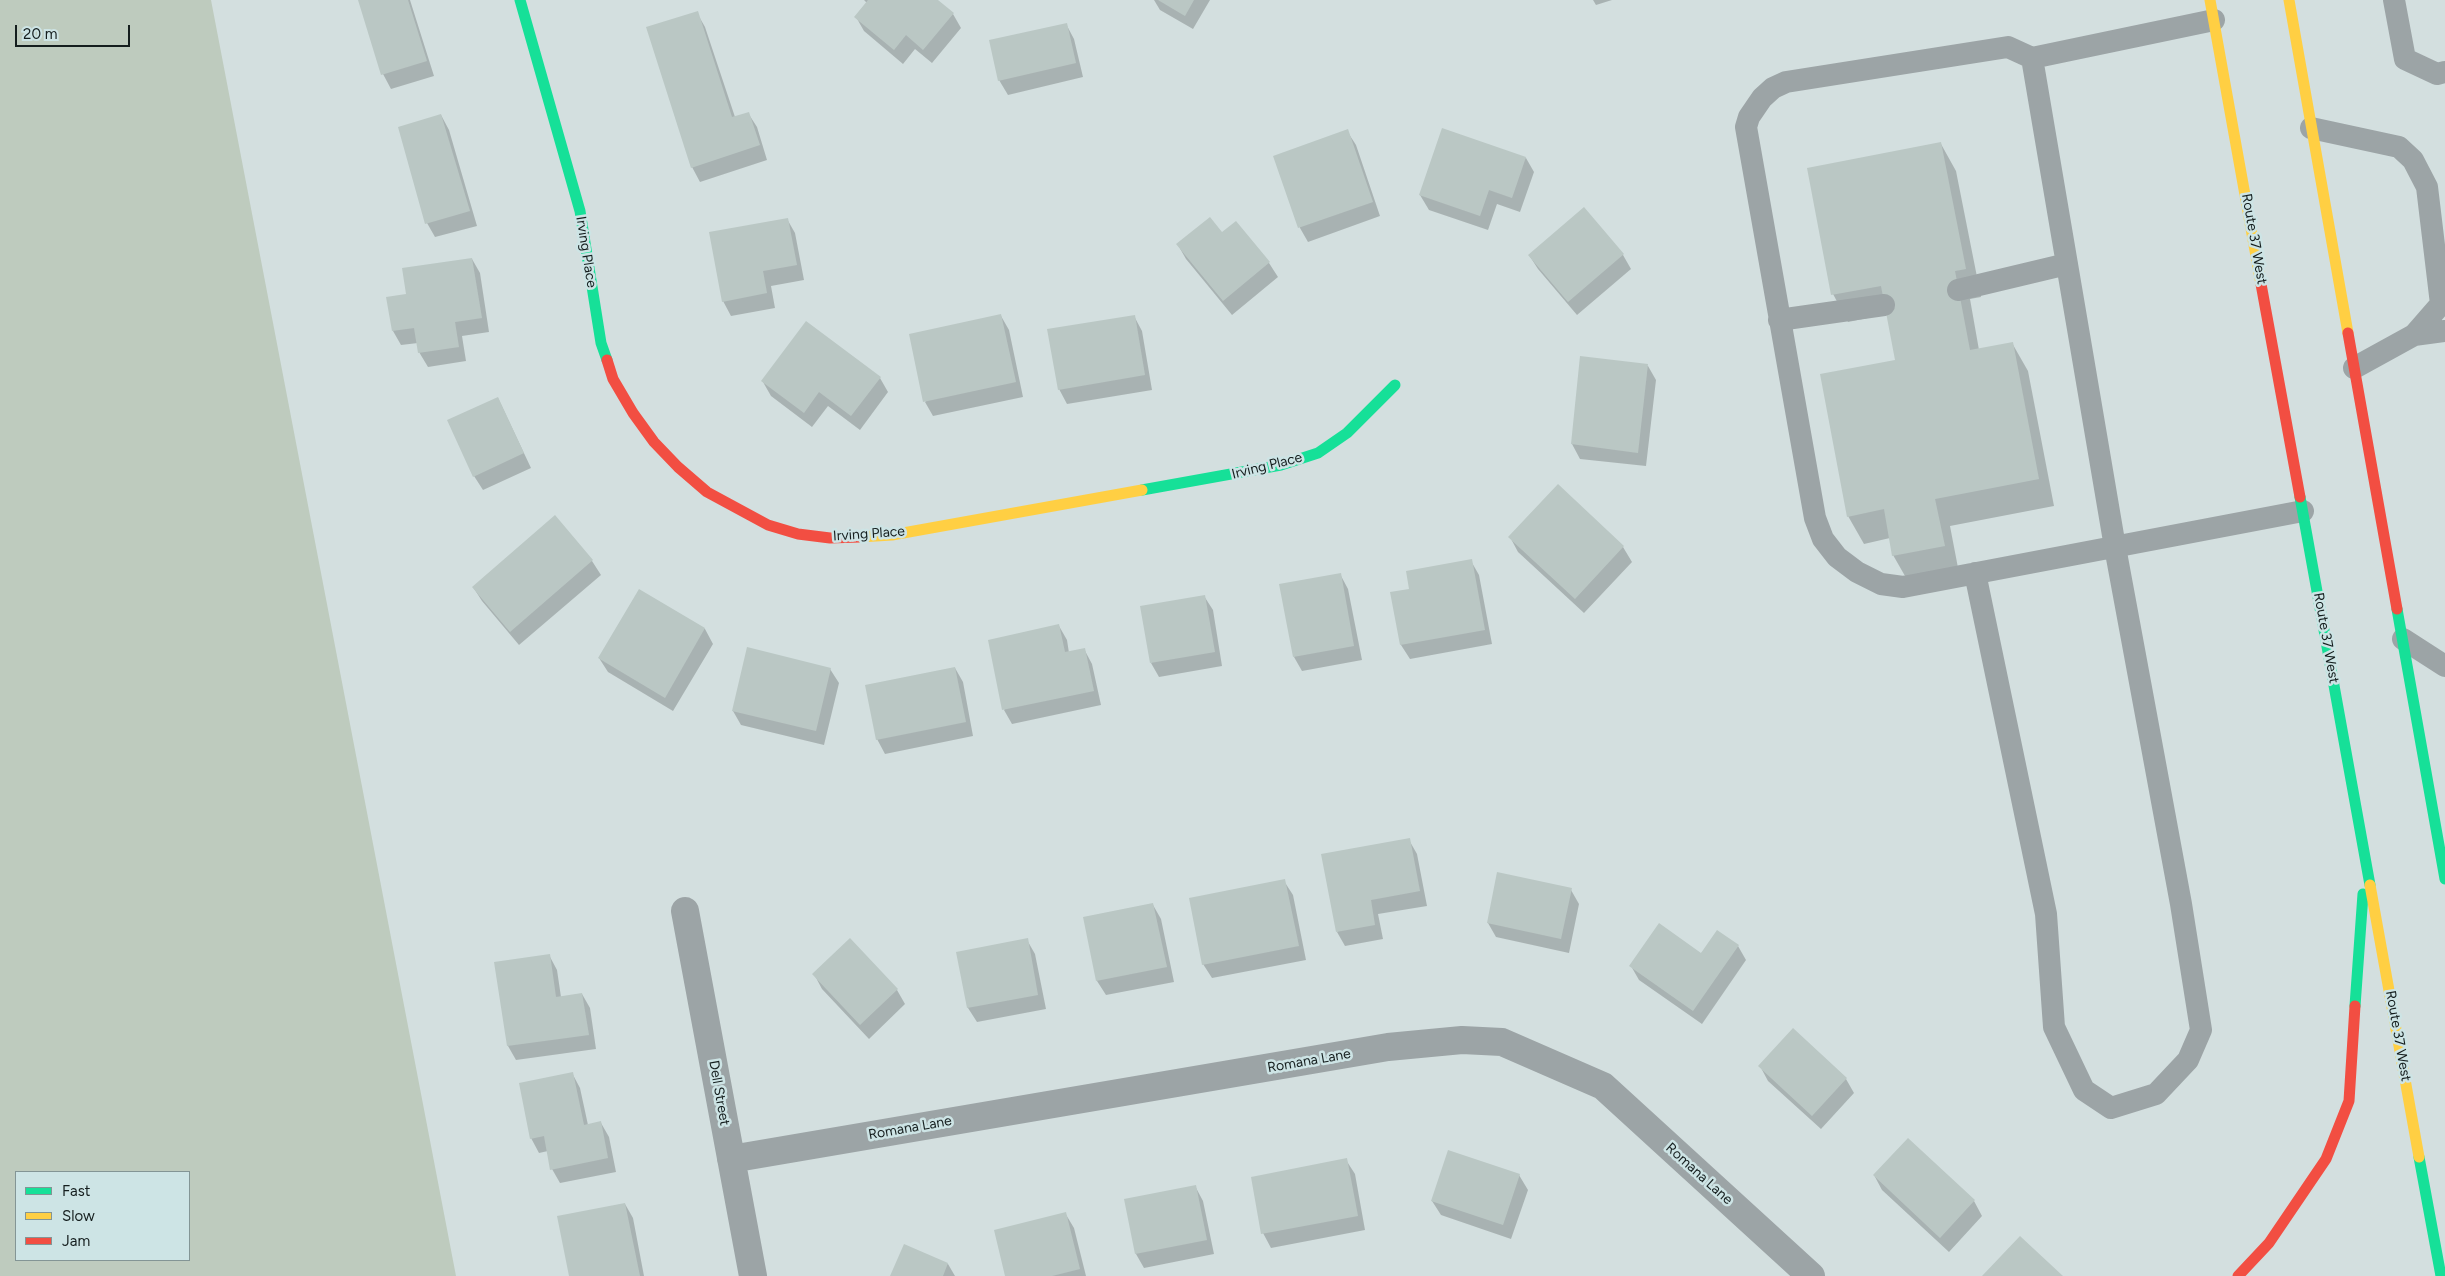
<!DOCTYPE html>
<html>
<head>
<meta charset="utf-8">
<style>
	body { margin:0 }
	#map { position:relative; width:2445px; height:1276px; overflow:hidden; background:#d3dfdf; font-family:Figtree,sans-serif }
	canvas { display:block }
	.legend { position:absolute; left:15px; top:1171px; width:175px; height:90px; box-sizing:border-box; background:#cde4e5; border:1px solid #839595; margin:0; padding:6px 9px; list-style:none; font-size:15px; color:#151e1e }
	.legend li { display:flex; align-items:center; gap:10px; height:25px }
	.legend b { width:25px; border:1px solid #839595 }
	.scale { position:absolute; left:15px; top:25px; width:115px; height:22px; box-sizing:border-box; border:2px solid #151e1e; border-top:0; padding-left:6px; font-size:15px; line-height:18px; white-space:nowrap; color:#151e1e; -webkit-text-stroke:4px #cde4e5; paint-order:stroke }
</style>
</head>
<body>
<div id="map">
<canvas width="2445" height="1276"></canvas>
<ul class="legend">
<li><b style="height:6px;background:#16e098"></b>Fast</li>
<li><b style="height:6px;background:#ffcf43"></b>Slow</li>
<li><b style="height:6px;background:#f24e42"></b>Jam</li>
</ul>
<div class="scale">20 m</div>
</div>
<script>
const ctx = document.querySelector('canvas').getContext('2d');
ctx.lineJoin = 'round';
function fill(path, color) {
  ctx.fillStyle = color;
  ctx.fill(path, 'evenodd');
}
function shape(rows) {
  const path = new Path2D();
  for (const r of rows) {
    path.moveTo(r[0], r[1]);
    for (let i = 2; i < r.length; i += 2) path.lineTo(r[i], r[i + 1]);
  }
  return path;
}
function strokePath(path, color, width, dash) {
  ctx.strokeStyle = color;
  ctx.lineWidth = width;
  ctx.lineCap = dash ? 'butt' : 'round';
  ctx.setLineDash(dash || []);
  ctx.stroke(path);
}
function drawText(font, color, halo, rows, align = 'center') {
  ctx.font = font + ' Figtree,sans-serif';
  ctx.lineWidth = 5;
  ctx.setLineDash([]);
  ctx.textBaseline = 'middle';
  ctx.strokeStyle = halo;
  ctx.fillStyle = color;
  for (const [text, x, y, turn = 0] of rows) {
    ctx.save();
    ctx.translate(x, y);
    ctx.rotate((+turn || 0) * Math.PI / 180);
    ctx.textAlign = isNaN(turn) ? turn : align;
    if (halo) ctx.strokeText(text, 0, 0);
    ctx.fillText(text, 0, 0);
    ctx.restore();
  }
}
const green = shape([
	[0,0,211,0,456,1276,0,1276],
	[16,1172,189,1172,189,1260,16,1260]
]);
const shadow = shape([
	[361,0,410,0,434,76,391,89,383,74],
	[864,0,936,0,953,14,961,28,932,63,915,49,903,64,864,31,856,17,867,3],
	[1154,0,1210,0,1193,29,1160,10],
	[1593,0,1612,0,1596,5],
	[697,13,705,27,735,117,748,113,757,127,767,160,700,182,692,167],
	[1066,24,1074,39,1083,77,1008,95,999,80],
	[441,115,449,130,477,226,435,237,427,223],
	[1347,131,1356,145,1380,216,1308,242,1300,228,1275,156],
	[1941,144,1956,171,1981,297,1970,299,1979,350,2012,343,2028,371,2054,506,1950,526,1959,573,1909,583,1893,555,1890,538,1864,544,1848,516,1897,361,1888,314,1848,322,1833,294],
	[1526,158,1534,172,1520,212,1497,204,1488,230,1429,210,1420,195],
	[787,219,795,233,804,280,771,286,775,308,731,316,723,301],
	[1236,223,1269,263,1278,277,1232,315,1186,259,1178,245,1222,234],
	[1529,255,1623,255,1631,269,1577,315,1538,269],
	[472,259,480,273,489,332,462,336,466,361,428,367,419,352,418,343,401,345,393,331,388,298,407,295],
	[1001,316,1009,330,1023,397,933,416,925,402],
	[1134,316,1142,331,1152,390,1067,404,1059,389],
	[1582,358,1648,366,1656,380,1646,466,1580,459,1572,444],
	[880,378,888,392,860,430,828,406,812,427,771,396,763,382],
	[498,398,531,468,483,490,474,476],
	[1558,486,1623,547,1632,562,1584,613,1518,552,1510,537],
	[555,517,592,561,601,575,519,645,482,601,473,587],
	[1471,561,1479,575,1492,644,1410,659,1401,645,1411,590],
	[1340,574,1348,589,1362,660,1302,671,1294,657],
	[639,591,705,629,713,644,673,711,608,672,599,658],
	[1204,596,1213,610,1222,666,1159,677,1151,663],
	[1059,626,1067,640,1069,653,1084,649,1092,664,1101,705,1012,724,1004,710],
	[955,668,963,682,973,736,885,754,877,739],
	[830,669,839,683,824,745,741,725,733,711],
	[1409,840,1417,854,1427,906,1378,914,1383,939,1345,946,1337,932],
	[1284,881,1293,895,1306,960,1212,978,1203,964],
	[1571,890,1579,904,1569,953,1496,937,1488,923],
	[1153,905,1161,919,1174,982,1106,995,1097,981,1084,918],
	[1027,940,1035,954,1046,1009,977,1022,968,1008,958,953],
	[1738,946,1746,960,1702,1024,1639,980,1631,966],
	[549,955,557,970,561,997,582,994,590,1008,596,1049,516,1060,508,1046,496,963],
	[814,974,897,990,905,1004,869,1039,822,989],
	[1760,1066,1846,1079,1854,1093,1821,1129,1768,1081],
	[572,1073,580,1088,588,1125,601,1123,609,1137,616,1172,560,1183,552,1169,548,1151,539,1153,531,1138],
	[1908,1139,1974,1201,1982,1216,1949,1252,1882,1190,1874,1175],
	[1346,1160,1355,1174,1365,1230,1271,1248,1263,1233],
	[1519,1175,1528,1190,1511,1239,1441,1215,1432,1201],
	[1195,1186,1203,1201,1214,1254,1144,1268,1136,1254,1126,1200],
	[625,1204,633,1218,644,1276,570,1276],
	[1065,1213,1074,1228,1086,1276,1007,1276],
	[948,1264,955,1276,892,1276]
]);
const building = shape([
	[358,0,408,0,427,61,381,75],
	[868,0,938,0,954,13,923,50,906,35,894,50,854,17],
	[1158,0,1194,0,1185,16],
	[698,11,732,117,749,112,760,145,691,168,646,27],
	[1067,23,1076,63,998,81,989,40],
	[441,114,470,211,425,224,398,127],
	[1442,128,1526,157,1512,198,1489,190,1480,216,1419,195],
	[1348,129,1373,202,1298,228,1273,156],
	[1941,142,1966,269,1955,271,1970,350,2013,342,2039,479,1935,499,1945,546,1892,556,1884,509,1847,517,1820,374,1895,360,1881,286,1831,295,1807,168],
	[1584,207,1624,254,1568,302,1528,255],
	[1210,217,1222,232,1236,221,1270,262,1223,301,1176,244],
	[788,218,797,265,763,271,767,293,722,302,709,232],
	[472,258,482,318,455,322,459,347,418,353,414,328,392,331,386,297,406,294,402,268],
	[1001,314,1016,382,923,402,909,334],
	[1135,315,1145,375,1058,390,1047,329],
	[806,321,881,377,851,416,819,392,804,413,761,381],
	[1580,356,1648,364,1638,453,1571,444],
	[498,397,524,453,473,477,447,420],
	[1558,484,1624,546,1575,599,1508,537],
	[555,515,593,560,510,632,472,587],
	[1472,559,1485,630,1400,645,1390,592,1409,589,1406,571],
	[1341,573,1354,646,1293,657,1279,584],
	[639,589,705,628,665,698,598,658],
	[1205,595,1215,652,1150,663,1140,606],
	[1059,624,1065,652,1085,648,1094,691,1002,710,988,640],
	[747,647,831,668,816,731,732,711],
	[955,667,966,722,876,740,865,685],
	[1410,838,1420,891,1371,900,1375,925,1336,932,1321,854],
	[1497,872,1572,888,1561,939,1487,923],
	[1285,879,1299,946,1202,965,1189,898],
	[1153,903,1167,967,1096,981,1083,917],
	[1659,923,1701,953,1717,930,1739,945,1693,1011,1629,966],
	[850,938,898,989,860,1025,812,974],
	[1028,938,1038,995,967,1008,956,952],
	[550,954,556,997,582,993,589,1035,507,1046,494,962],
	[1793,1028,1847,1078,1812,1116,1758,1066],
	[573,1072,584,1125,601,1121,608,1158,550,1170,544,1136,530,1139,519,1083],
	[1908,1138,1975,1200,1940,1238,1873,1175],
	[1448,1150,1520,1174,1503,1225,1431,1201],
	[1347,1158,1358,1216,1261,1234,1251,1177],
	[1196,1185,1207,1240,1135,1254,1124,1199],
	[625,1203,640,1276,569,1276,557,1216],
	[1066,1212,1080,1269,1052,1276,1005,1276,994,1230],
	[2020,1236,2063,1276,1982,1276],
	[904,1244,948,1263,943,1276,890,1276]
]);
const lane = shape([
	[2394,0,2405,59,2437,74,2445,72],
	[2214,20,2032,58,2008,47,1786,82,1773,88,1762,98,1749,117,1746,127,1815,518,1823,539,1837,557,1857,572,1881,584,1903,587,2303,511],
	[2311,128,2399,147,2413,160,2427,187,2441,304,2414,335,2354,368],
	[1958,290,2067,264],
	[1779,320,1884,305],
	[2414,335,2445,331],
	[1975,573,2046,914,2054,1027,2084,1090,2111,1108,2156,1094,2188,1060,2201,1030,2181,904,2115,547,2032,58],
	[2403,639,2445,666]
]);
const street = shape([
	[685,911,753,1276],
	[731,1159,1388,1047,1462,1040,1502,1042,1603,1086,1811,1276]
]);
const fast = shape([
	[520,0,580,211,601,343,607,360],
	[1142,490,1281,465,1318,453,1347,433,1395,385],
	[2300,497,2370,885],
	[2397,609,2445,879],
	[2355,1006,2363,894],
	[2419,1157,2441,1276]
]);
const slow = shape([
	[2210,0,2261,284],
	[2289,0,2348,333],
	[860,537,892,535,1142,490],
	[2370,885,2419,1157]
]);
const jam = shape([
	[2261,284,2300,497],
	[2348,333,2397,609],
	[607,360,613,379,633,413,654,442,678,467,707,492,768,525,798,534,830,538,860,537],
	[2238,1276,2269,1243,2326,1159,2349,1101,2355,1006]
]);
const streetNames = [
	["Route 37 West",2254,239,80],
	["Irving Place",586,252,81],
	["Irving Place",1267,466,-14],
	["Irving Place",869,534,-4],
	["Route 37 West",2326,638,80],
	["Route 37 West",2398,1036,80],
	["Romana Lane",1309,1061,-10],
	["Dell Street",719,1093,80],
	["Romana Lane",910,1128,-10],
	["Romana Lane",1699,1174,42]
];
fill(green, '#becbbe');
fill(shadow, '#0003');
fill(building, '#bac7c4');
strokePath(lane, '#9ca4a6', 22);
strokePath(street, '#9ca4a6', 28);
strokePath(fast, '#16e098', 11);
strokePath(slow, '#ffcf43', 11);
strokePath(jam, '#f24e42', 11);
drawText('14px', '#151e1e', '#cde4e5', streetNames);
</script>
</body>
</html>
